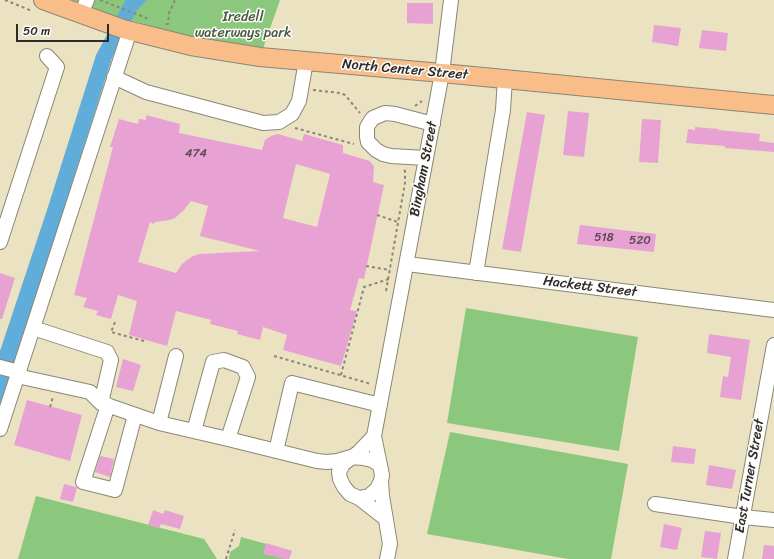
<!DOCTYPE html>
<html>
<head>
<meta charset="utf-8">
<style>
	body { margin:0 }
	#map { position:relative; width:774px; height:559px; overflow:hidden; background:#ebe2c2; font-family:Sriracha,sans-serif }
	canvas { display:block }
	.scale { position:absolute; left:16px; top:24px; width:93px; height:18px; box-sizing:border-box; border:2px solid #2b2b2b; border-top:0; padding-left:5px; font-size:12px; line-height:14px; white-space:nowrap; color:#2b2b2b; -webkit-text-stroke:3px #fdfcf7; paint-order:stroke }
</style>
</head>
<body>
<div id="map">
<canvas width="774" height="559"></canvas>
<div class="scale">50 m</div>
</div>
<script>
const ctx = document.querySelector('canvas').getContext('2d');
ctx.lineJoin = 'round';
function fill(path, color) {
  ctx.fillStyle = color;
  ctx.fill(path, 'evenodd');
}
function shape(rows) {
  const path = new Path2D();
  for (const r of rows) {
    path.moveTo(r[0], r[1]);
    for (let i = 2; i < r.length; i += 2) path.lineTo(r[i], r[i + 1]);
  }
  return path;
}
function strokePath(path, color, width, dash) {
  ctx.strokeStyle = color;
  ctx.lineWidth = width;
  ctx.lineCap = dash ? 'butt' : 'round';
  ctx.setLineDash(dash || []);
  ctx.stroke(path);
}
function drawText(font, color, halo, rows, align = 'center') {
  ctx.font = font + ' Sriracha,sans-serif';
  ctx.lineWidth = 3;
  ctx.setLineDash([]);
  ctx.textBaseline = 'middle';
  ctx.strokeStyle = halo;
  ctx.fillStyle = color;
  for (const [text, x, y, turn = 0] of rows) {
    ctx.save();
    ctx.translate(x, y);
    ctx.rotate((+turn || 0) * Math.PI / 180);
    ctx.textAlign = isNaN(turn) ? turn : align;
    if (halo) ctx.strokeText(text, 0, 0);
    ctx.fillText(text, 0, 0);
    ctx.restore();
  }
}
const green = shape([
	[60,0,280,0,260,57],
	[466,308,638,337,619,451,447,423],
	[450,432,628,464,611,559,568,559,427,534],
	[36,496,204,539,217,559,18,559],
	[241,537,292,551,289,559,229,559,230,552,239,546]
]);
const water = shape([
	[126,0,147,0,137,10,112,58,55,237,0,405,0,351,47,210,96,55,125,1]
]);
const building = shape([
	[407,3,433,3,433,24,407,23],
	[654,25,681,28,678,46,652,42],
	[702,30,728,33,726,51,699,48],
	[568,111,589,113,584,157,563,155],
	[527,112,545,115,521,252,502,249],
	[146,115,180,124,179,133,262,150,265,140,271,136,278,134,302,141,304,134,343,145,343,153,370,161,374,167,373,182,384,185,364,279,359,278,350,310,357,311,341,366,283,350,287,335,263,327,260,340,237,334,238,331,210,324,211,320,176,311,167,346,129,335,137,301,118,295,111,319,96,315,98,311,83,307,87,298,74,295,113,147,110,147,119,119,138,124,139,119,146,120],
	[296,164,330,174,317,227,283,218],
	[191,201,208,206,200,236,260,251,199,254,193,256,187,260,182,264,176,273,138,262,150,222,154,224,155,222,170,220,175,218,184,210],
	[642,119,661,120,658,163,639,162],
	[695,127,719,129,718,130,760,134,759,141,774,143,774,152,725,148,725,146,686,143,688,129,695,130],
	[580,225,656,234,654,252,577,244],
	[0,273,15,278,2,319,0,319],
	[709,334,750,340,741,400,720,397,723,376,728,377,731,357,707,353],
	[123,359,141,365,133,391,116,387],
	[27,400,82,415,70,461,14,445],
	[673,446,696,449,694,464,671,462],
	[100,456,114,459,110,477,95,472],
	[709,465,736,470,732,489,706,485],
	[64,484,76,487,77,488,73,502,60,499],
	[153,510,163,514,165,510,184,516,180,529,161,524,159,528,148,525],
	[664,524,682,528,677,550,660,547],
	[705,531,721,533,717,559,701,557],
	[266,543,292,551,289,559,284,559,263,554],
	[764,545,774,546,774,559,762,559]
]);
const path = shape([
	[5,0,32,11],
	[100,0,149,19],
	[166,24,168,24,169,13,175,0],
	[313,90,340,93,345,95,360,113],
	[415,106,422,101],
	[295,128,354,144],
	[377,215,398,222],
	[366,266,390,270],
	[386,291,405,183,405,171,404,170],
	[115,322,111,332,144,341],
	[274,356,371,384],
	[341,375,364,287,389,279],
	[50,407,53,397],
	[226,559,235,530]
]);
const minor = shape([
	[81,14,87,0],
	[114,77,146,92,263,123,279,122,292,114,299,101,306,61],
	[426,158,391,156,383,154,376,150,368,142,367,137,367,127,370,122,373,118,385,113,395,114,433,124],
	[0,242,57,67,47,56],
	[407,264,774,310],
	[476,273,503,110,505,79],
	[33,328,107,352,111,360,101,403],
	[0,367,19,372],
	[17,376,90,392,101,403,159,423,228,439,317,461,327,462,337,461,351,457,363,458,372,460,380,465],
	[108,405,83,482,115,490,135,415],
	[159,423,176,356],
	[0,429,130,30],
	[194,431,213,362,224,360,243,367,248,377,228,439],
	[374,436,382,475,381,481,377,489,369,496,359,498,350,494,344,487,340,479,339,472,343,464,359,452,374,436,442,73,451,0],
	[276,451,292,383,380,405],
	[381,481,382,496,390,544,387,559],
	[359,498,386,519],
	[655,504,743,517,774,520],
	[735,559,774,345]
]);
const major = shape([
	[43,0,123,29,191,46,260,57,442,73,774,105]
]);
const numberNames = [
	["474",196,154],
	["518",604,238],
	["520",640,241]
];
const parkNames = [
	["Iredell",243,17],
	["waterways park",243,33]
];
const streetNames = [
	["North Center Street",405,70,5],
	["Bingham Street",424,169,-79],
	["Hackett Street",590,287,7],
	["East Turner Street",750,476,-80]
];
fill(green, '#8bc77c');
fill(water, '#60add9');
fill(building, '#e7a2d3');
strokePath(minor, '#8b8676', 16);
strokePath(major, '#8b8676', 20);
strokePath(path, '#8b8676', 2, [3, 3]);
strokePath(minor, '#fff', 14);
strokePath(major, '#f8bd89', 18);
drawText('12px', '#5a4955', null, numberNames);
drawText('14px', '#485a43', '#fdfcf7', parkNames);
drawText('14px', '#2b2b2b', '#fdfcf7', streetNames);
</script>
</body>
</html>
